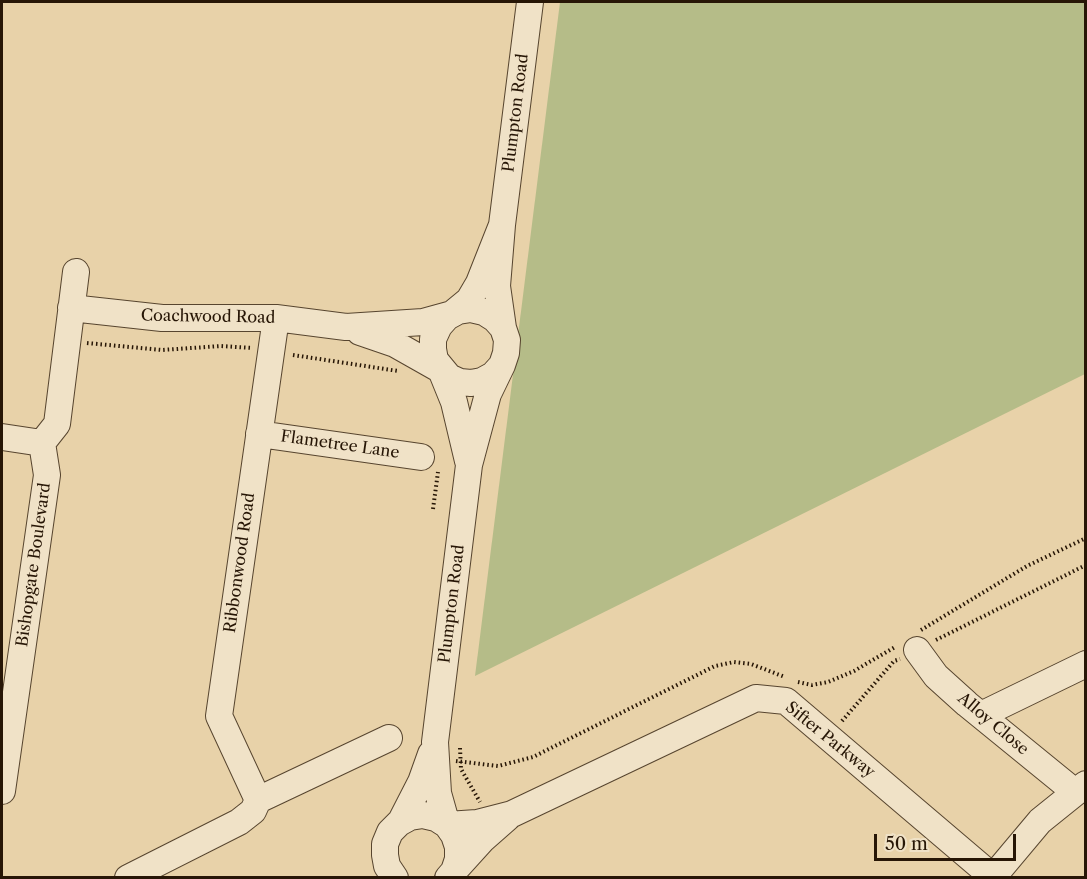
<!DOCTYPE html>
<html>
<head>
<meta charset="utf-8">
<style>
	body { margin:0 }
	#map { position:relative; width:1087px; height:879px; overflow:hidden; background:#e8d2a9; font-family:"Libre Caslon Text",serif }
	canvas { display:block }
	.frame { position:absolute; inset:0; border:3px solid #271606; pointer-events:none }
	.scale { position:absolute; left:874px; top:834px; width:142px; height:27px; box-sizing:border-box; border:3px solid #271606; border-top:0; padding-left:8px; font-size:18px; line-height:21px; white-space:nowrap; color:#271606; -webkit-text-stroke:4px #f0e2c7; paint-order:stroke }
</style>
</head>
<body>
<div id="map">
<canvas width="1087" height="879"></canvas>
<div class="frame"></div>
<div class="scale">50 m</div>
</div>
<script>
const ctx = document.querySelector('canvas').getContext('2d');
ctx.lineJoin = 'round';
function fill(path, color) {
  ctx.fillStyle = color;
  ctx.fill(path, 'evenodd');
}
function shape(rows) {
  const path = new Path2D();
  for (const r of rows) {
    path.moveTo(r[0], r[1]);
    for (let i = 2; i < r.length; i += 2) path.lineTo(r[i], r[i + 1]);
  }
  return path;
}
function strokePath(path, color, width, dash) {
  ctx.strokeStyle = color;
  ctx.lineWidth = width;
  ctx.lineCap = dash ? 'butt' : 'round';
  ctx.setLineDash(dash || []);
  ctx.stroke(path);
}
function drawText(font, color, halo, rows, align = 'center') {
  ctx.font = font + ' "Libre Caslon Text",serif';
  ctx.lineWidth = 4.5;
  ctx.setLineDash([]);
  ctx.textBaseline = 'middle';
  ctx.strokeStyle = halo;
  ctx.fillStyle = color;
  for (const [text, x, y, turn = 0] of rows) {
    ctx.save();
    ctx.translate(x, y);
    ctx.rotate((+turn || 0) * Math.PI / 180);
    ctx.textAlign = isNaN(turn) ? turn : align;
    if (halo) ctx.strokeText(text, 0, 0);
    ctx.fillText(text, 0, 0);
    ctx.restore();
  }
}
const green = shape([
	[560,2,1085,2,1085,374,475,676]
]);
const path = shape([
	[87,343,162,350,221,346,252,348],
	[293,355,398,371],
	[433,509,438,472],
	[921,630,1027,566,1086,538],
	[936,640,1086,565],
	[798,682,812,685,828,682,854,671,895,647],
	[842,721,894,661,900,659],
	[460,748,461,769,480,802],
	[456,761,498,766,533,757,715,666,734,662,751,664,785,677]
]);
const minor = shape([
	[71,308,162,318,276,318,346,327,423,322,452,314,469,300,479,283,502,225],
	[503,328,497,286,502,225,530,2],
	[360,332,395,344,441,370,454,402,468,461],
	[502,365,493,375,482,381,471,383,460,382,449,377,435,360,433,349,433,339,439,326,447,317,458,311,471,309,484,312,495,319,503,328,507,340,506,353,502,365,488,394,469,465,435,742,438,793,447,825,477,823,512,814,756,698,786,701,994,878],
	[259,434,421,457],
	[2,437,42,443],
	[917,650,936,676,967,704,1075,792],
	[981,715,1086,664],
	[2,791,47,475,42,443,57,424,76,272],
	[258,800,219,716,276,318],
	[401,821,421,782,431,754],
	[454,871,482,840,507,818],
	[993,877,1040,821,1086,784],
	[128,878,239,822,253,811,258,800,389,738],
	[395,878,387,866,385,855,385,844,390,832,399,823,410,817,423,815,436,818,447,825,454,835,458,847,458,859,454,871,448,878]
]);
const streetNames = [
	["Plumpton Road",516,113,-83],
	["Coachwood Road",208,317,1],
	["Flametree Lane",340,445,8],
	["Ribbonwood Road",240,563,-82],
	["Bishopgate Boulevard",34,565,-82],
	["Plumpton Road",452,604,-83],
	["Alloy Close",993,724,40],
	["Sifter Parkway",830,740,39]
];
fill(green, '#b5bc88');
strokePath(minor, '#57452f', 28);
strokePath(path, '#271606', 4, [1.5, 3]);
strokePath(minor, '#f0e2c7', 26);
drawText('16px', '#271606', '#f0e2c7', streetNames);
</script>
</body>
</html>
